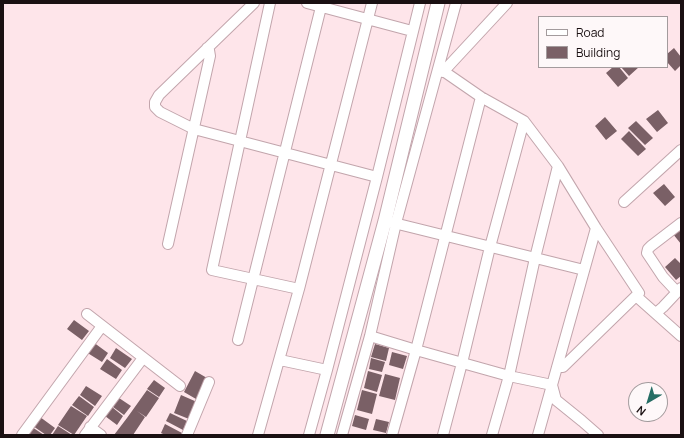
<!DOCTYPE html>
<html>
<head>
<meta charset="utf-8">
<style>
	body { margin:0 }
	#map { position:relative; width:684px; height:438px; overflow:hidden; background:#fee5ea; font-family:Manrope,sans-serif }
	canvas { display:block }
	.frame { position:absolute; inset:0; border:4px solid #1a1012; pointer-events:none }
	.legend { position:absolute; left:538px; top:16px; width:130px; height:52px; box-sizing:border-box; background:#fef8f9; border:1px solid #a39b9d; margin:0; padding:5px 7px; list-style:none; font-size:12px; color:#1a1012 }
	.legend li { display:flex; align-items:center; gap:8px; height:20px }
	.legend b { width:20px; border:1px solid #a39b9d }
	.north { position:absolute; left:628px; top:382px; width:40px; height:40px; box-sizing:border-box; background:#fef8f9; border:1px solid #a39b9d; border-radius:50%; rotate:218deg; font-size:11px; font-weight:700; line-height:16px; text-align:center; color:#1a1012 }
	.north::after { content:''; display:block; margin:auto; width:14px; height:18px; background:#256d64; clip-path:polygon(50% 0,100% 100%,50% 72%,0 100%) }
</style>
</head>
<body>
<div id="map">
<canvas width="684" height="438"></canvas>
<div class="frame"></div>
<ul class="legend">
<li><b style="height:5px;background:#fff"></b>Road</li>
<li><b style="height:11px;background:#7a6066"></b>Building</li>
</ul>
<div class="north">N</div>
</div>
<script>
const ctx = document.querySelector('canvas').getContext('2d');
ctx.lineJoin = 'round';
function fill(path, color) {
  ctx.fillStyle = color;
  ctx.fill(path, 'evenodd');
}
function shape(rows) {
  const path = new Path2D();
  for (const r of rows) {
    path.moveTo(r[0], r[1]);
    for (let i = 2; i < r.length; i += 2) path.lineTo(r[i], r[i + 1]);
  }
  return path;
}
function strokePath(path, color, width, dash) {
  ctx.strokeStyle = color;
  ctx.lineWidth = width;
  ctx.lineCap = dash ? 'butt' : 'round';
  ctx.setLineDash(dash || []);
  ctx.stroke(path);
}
const building = shape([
	[674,48,681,57,681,65,675,71,667,62,667,54],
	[613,67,619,67,628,78,618,87,606,73],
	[621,67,639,67,629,76],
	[658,110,668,123,657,132,646,119],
	[605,117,617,131,606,140,595,126],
	[636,121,653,138,645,145,628,128],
	[629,131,646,149,638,156,621,139],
	[664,184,675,197,665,206,653,193],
	[681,227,681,244,673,234],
	[675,258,681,264,681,276,676,280,665,267],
	[74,320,89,331,82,340,67,329],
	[93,342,108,353,102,362,86,352],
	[375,344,389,348,386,361,371,357],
	[116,348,132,359,125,368,110,358],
	[392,352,407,356,403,369,389,365],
	[371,358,385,362,382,372,369,369],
	[107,359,122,370,116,379,100,369],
	[195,371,207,378,196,399,184,392],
	[368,371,382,375,377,392,364,388],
	[385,374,400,378,395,400,379,396],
	[154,380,165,388,159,397,147,389],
	[86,386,102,396,95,406,80,395],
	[147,390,159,398,146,417,137,411,145,417,133,435,114,435,127,418,137,426,127,418],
	[362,390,377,394,372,414,357,410],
	[181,395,197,402,189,419,174,413],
	[79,396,94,407,88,416,72,405],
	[119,398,131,406,124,415,113,407],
	[71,406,87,416,74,435,58,425],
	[112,407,123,416,117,425,105,416],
	[170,413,187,421,183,430,166,421],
	[355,415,369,419,366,430,352,426],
	[40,417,55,428,50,435,46,435,33,426],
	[376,419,389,422,386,433,373,430],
	[165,424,182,433,181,435,165,435,161,433],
	[58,426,72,435,52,435],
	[32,427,44,435,27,435]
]);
const minor = shape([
	[254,3,159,95,155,102,155,107,160,112,194,129,377,177],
	[270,3,212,270,299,289],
	[307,3,412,31],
	[439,68,481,97,524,121,558,166,596,228,639,293,563,367,557,367],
	[443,72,507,3],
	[624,202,681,150],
	[390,222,584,270],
	[168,244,210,56,209,50,207,48],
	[677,292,663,277,647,253,648,249,651,246,681,223],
	[636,296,681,336],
	[656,313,663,307,681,288],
	[87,314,180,386],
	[370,336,416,350,509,376,552,385,556,400,582,421,598,435],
	[238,340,322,3],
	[280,360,327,370],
	[90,427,101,435],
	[22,435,102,326],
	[85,435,143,358],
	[187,435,209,382],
	[258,435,299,289,372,3],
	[309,435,327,370,377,177,420,3],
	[342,435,370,336,396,223,456,3],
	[392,435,416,350,481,97],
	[443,435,462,363,490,247,524,121],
	[492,435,509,376,535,258,558,166],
	[538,435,596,228]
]);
const tertiary = shape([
	[327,435,385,221,438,3]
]);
fill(building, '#7a6066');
strokePath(minor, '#c2a5ac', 12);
strokePath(tertiary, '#c2a5ac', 15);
strokePath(minor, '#fff', 10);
strokePath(tertiary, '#fff', 13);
</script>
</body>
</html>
